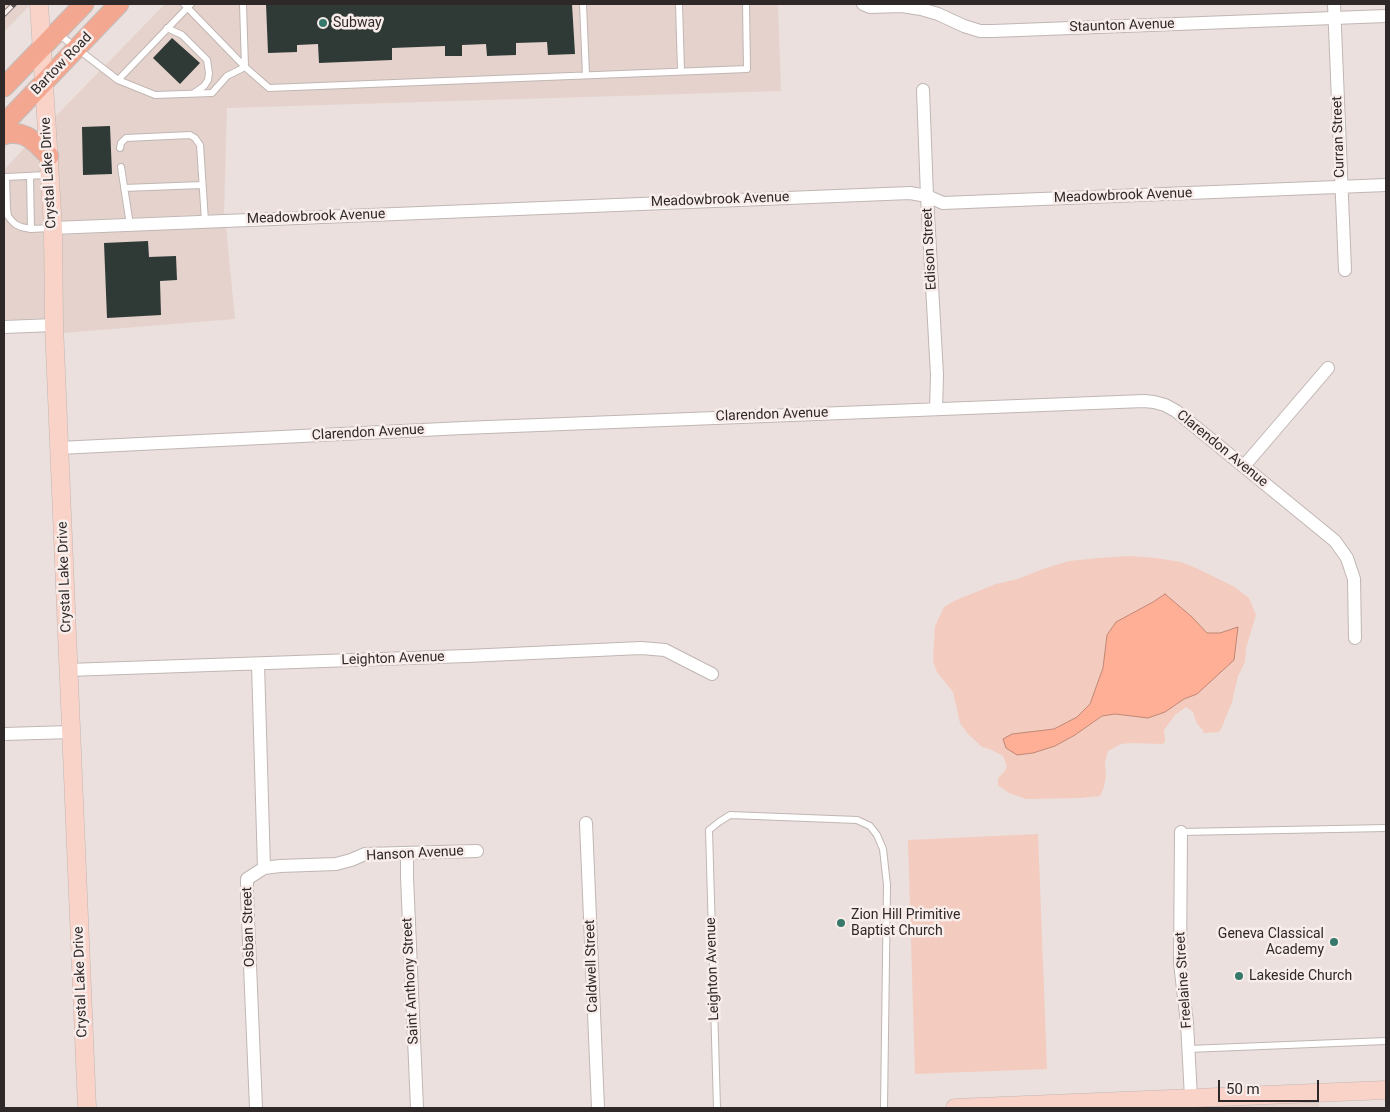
<!DOCTYPE html>
<html>
<head>
<meta charset="utf-8">
<style>
	body { margin:0 }
	#map { position:relative; width:1390px; height:1112px; overflow:hidden; background:#ebe0dd; font-family:Roboto,sans-serif }
	canvas { display:block }
	.frame { position:absolute; inset:0; border:5px solid #2e2928; pointer-events:none }
	.scale { position:absolute; left:1218px; top:1080px; width:101px; height:22px; box-sizing:border-box; border:2px solid #2e2928; border-top:0; padding-left:6px; font-size:15px; line-height:18px; white-space:nowrap; color:#2e2928; -webkit-text-stroke:4px #f8edea; paint-order:stroke }
</style>
</head>
<body>
<div id="map">
<canvas width="1390" height="1112"></canvas>
<div class="frame"></div>
<div class="scale">50 m</div>
</div>
<script>
const ctx = document.querySelector('canvas').getContext('2d');
ctx.lineJoin = 'round';
function fill(path, color) {
  ctx.fillStyle = color;
  ctx.fill(path, 'evenodd');
}
function shape(rows) {
  const path = new Path2D();
  for (const r of rows) {
    path.moveTo(r[0], r[1]);
    for (let i = 2; i < r.length; i += 2) path.lineTo(r[i], r[i + 1]);
  }
  return path;
}
function strokePath(path, color, width, dash) {
  ctx.strokeStyle = color;
  ctx.lineWidth = width;
  ctx.lineCap = dash ? 'butt' : 'round';
  ctx.setLineDash(dash || []);
  ctx.stroke(path);
}
function drawText(font, color, halo, rows, align = 'center') {
  ctx.font = font + ' Roboto,sans-serif';
  ctx.lineWidth = 5;
  ctx.setLineDash([]);
  ctx.textBaseline = 'middle';
  ctx.strokeStyle = halo;
  ctx.fillStyle = color;
  for (const [text, x, y, turn = 0] of rows) {
    ctx.save();
    ctx.translate(x, y);
    ctx.rotate((+turn || 0) * Math.PI / 180);
    ctx.textAlign = isNaN(turn) ? turn : align;
    if (halo) ctx.strokeText(text, 0, 0);
    ctx.fillText(text, 0, 0);
    ctx.restore();
  }
}
const built = shape([
	[4,4,31,4,4,32],
	[165,4,778,4,781,91,227,108,224,214,60,221,57,160,60,157,57,154,55,117],
	[27,145,41,159,45,229,46,318,4,320,4,170],
	[226,227,235,319,63,333,60,235],
	[1319,1100,1319,1108,1218,1108,1217,1104]
]);
const green = shape([
	[1129,556,1156,558,1181,562,1196,568,1233,586,1249,598,1256,615,1246,648,1245,662,1238,676,1232,702,1222,727,1219,732,1203,733,1203,730,1197,724,1193,712,1186,707,1175,715,1164,730,1165,741,1163,744,1131,743,1121,744,1108,751,1105,762,1106,776,1104,787,1100,796,1081,798,1026,799,1009,793,998,785,998,778,1004,772,1007,766,1003,756,990,749,982,747,968,734,960,723,953,692,937,672,933,661,935,626,944,607,954,601,996,584,1018,579,1043,569,1069,561,1099,558],
	[1165,594,1192,617,1207,633,1220,633,1233,628,1197,694,1184,699,1165,712,1129,716,1115,714,1102,716,1075,735,1055,746,1033,753,1017,755,1012,734,1054,729,1077,717,1090,704,1103,668,1107,635,1116,622,1153,602],
	[1038,834,1047,1069,915,1074,908,840]
]);
const water = shape([
	[1165,594,1192,617,1207,633,1220,633,1238,627,1234,660,1197,694,1184,699,1165,712,1148,718,1115,714,1102,716,1075,735,1055,746,1033,753,1017,755,1006,748,1003,739,1012,734,1054,729,1077,717,1090,704,1103,668,1107,635,1116,622,1153,602,1165,594]
]);
const building = shape([
	[266,4,572,4,575,54,548,55,547,42,516,43,516,55,487,56,486,44,462,45,462,56,445,56,445,46,392,48,392,60,319,63,318,44,297,45,297,52,268,53],
	[172,38,200,63,180,84,153,58],
	[110,126,112,174,83,175,82,127],
	[148,241,149,257,176,256,177,280,160,281,161,315,107,318,104,243]
]);
const lane = shape([
	[184,4,245,67],
	[243,4,245,67],
	[583,4,586,75],
	[679,4,681,71],
	[167,28,182,35,207,60,209,73,208,80,204,86,194,93],
	[57,33,118,80,155,95,212,93,227,76,245,67,269,88,747,69,746,4],
	[118,80,191,4],
	[120,148,121,143,126,138,190,135,195,138,200,145,205,221],
	[121,167,130,225],
	[47,175,6,177,7,209,8,216,11,220,15,224,21,227,31,229,51,228],
	[30,176,31,229],
	[124,188,202,185],
	[1181,832,1386,828],
	[1188,1049,1386,1041],
	[717,1108,709,830,719,822,730,815,857,820,870,826,877,835,883,849,887,885,884,1108]
]);
const street = shape([
	[863,4,870,7,902,6,921,9,938,14,964,26,980,31,993,31,1386,16],
	[1334,4,1345,270],
	[923,90,927,196,937,375,936,409],
	[53,228,910,193,927,196,943,203,1386,185],
	[4,327,54,325],
	[59,448,463,428,1144,401,1154,402,1165,405,1176,411,1335,541,1347,558,1354,579,1355,638],
	[1244,466,1328,368],
	[68,670,467,656,641,648,665,650,712,674],
	[4,734,71,732],
	[586,823,598,1108],
	[1181,832,1180,963,1187,1023,1191,1098],
	[407,854,407,877,417,1108],
	[264,868,280,866,336,864,351,860,365,854,477,851],
	[256,1108,247,894,247,879,264,868,258,664]
]);
const secondary = shape([
	[39,4,53,228,54,325,87,1108],
	[955,1108,1386,1090]
]);
const primary = shape([
	[4,87,84,4],
	[4,124,119,4],
	[4,135,8,133,20,134,28,137,37,144,49,156]
]);
const rail = shape([
	[4,14,14,4]
]);
const markers = [
	[323,23,5,"#36796b"],
	[841,923,5,"#36796b"],
	[1334,942,5,"#36796b"],
	[1239,976,5,"#36796b"]
];
const poiNames = [
	["Subway",333,23],
	["Zion Hill Primitive",851,915],
	["Baptist Church",851,931],
	["Geneva Classical",1324,934,"right"],
	["Academy",1324,950,"right"],
	["Lakeside Church",1249,976]
];
const streetNames = [
	["Staunton Avenue",1122,26,-2],
	["Bartow Road",62,64,-46],
	["Curran Street",1339,137,-92],
	["Crystal Lake Drive",49,173,-93],
	["Meadowbrook Avenue",1123,196,-2],
	["Meadowbrook Avenue",720,200,-2],
	["Meadowbrook Avenue",316,217,-2],
	["Edison Street",930,249,-93],
	["Clarendon Avenue",772,415,-2],
	["Clarendon Avenue",368,433,-3],
	["Clarendon Avenue",1222,449,39],
	["Crystal Lake Drive",65,577,-92],
	["Leighton Avenue",393,659,-2],
	["Hanson Avenue",415,854,-3],
	["Osban Street",249,927,-92],
	["Caldwell Street",592,966,-92],
	["Leighton Avenue",713,969,-92],
	["Freelaine Street",1184,980,-94],
	["Saint Anthony Street",411,981,-93],
	["Crystal Lake Drive",81,982,-92]
];
fill(built, '#e5d2cc');
fill(green, '#f3cbbf');
fill(water, '#feaf96');
strokePath(water, '#c08775', 1);
fill(building, '#2f3936');
strokePath(lane, '#c0b6b3', 8);
strokePath(street, '#c0b6b3', 14);
strokePath(secondary, '#c0b6b3', 19);
strokePath(primary, '#c0bfbe', 21);
strokePath(lane, '#fff', 6);
strokePath(street, '#fff', 12);
strokePath(secondary, '#f9d3c8', 18);
strokePath(primary, '#f3a790', 19);
strokePath(rail, '#625b5a', 5.5);
strokePath(rail, '#f8edea', 4, [11]);
for (const [x, y, r, color] of markers) {
  const dot = new Path2D();
  dot.arc(x, y, r, 0, 2 * Math.PI);
  ctx.fillStyle = color;
  ctx.fill(dot);
  strokePath(dot, '#f8edea', 2);
}
drawText('14px', '#2e2928', '#f8edea', poiNames, 'left');
drawText('14px', '#2e2928', '#f8edea', streetNames);
</script>
</body>
</html>
